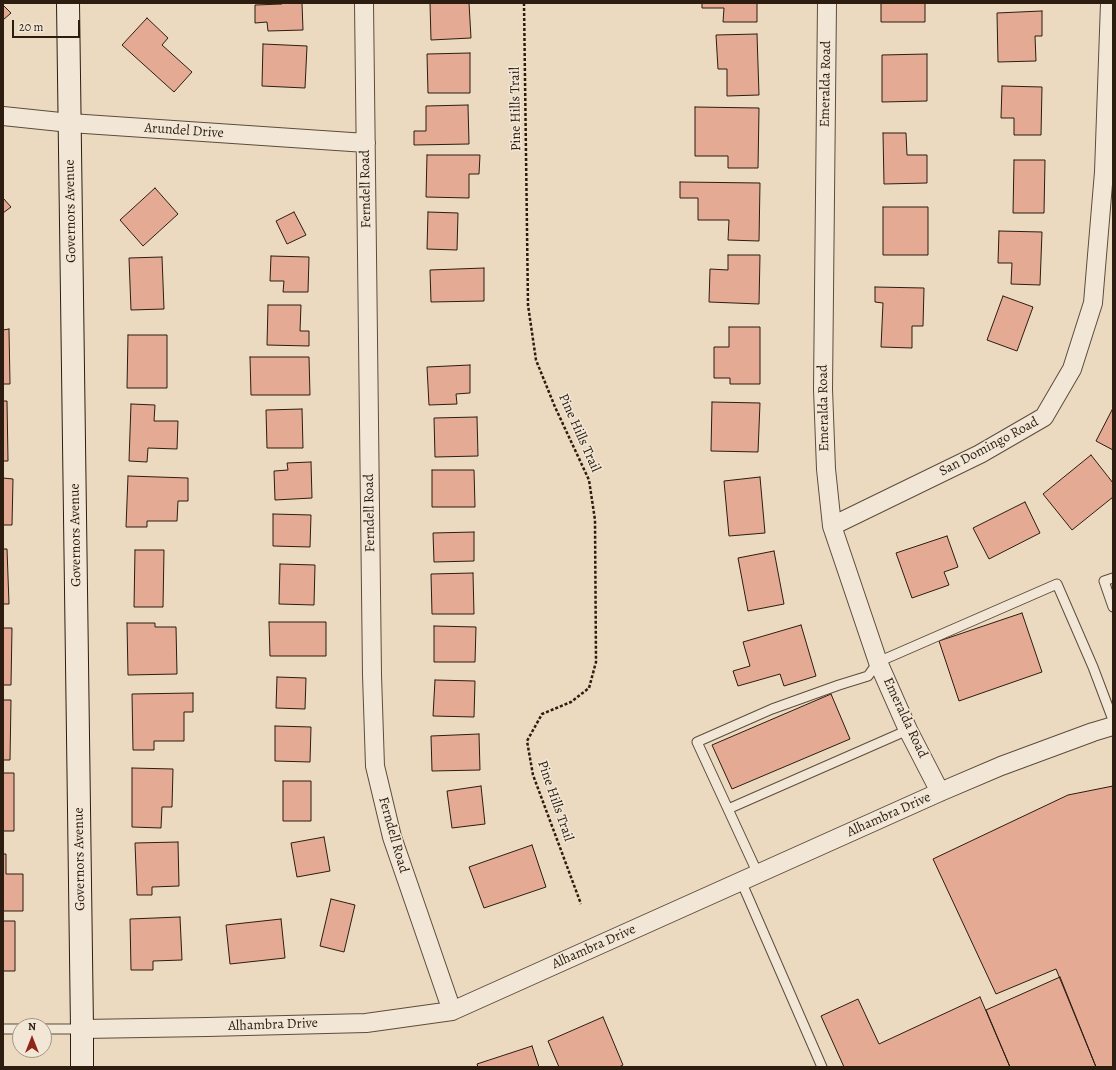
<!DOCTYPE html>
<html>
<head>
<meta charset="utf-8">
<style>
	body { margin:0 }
	#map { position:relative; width:1116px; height:1070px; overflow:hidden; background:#ebdac0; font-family:Alegreya,serif }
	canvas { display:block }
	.frame { position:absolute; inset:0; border:4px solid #2c1d10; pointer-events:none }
	.north { position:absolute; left:12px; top:1018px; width:40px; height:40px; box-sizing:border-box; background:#f2e7d6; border:1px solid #a39687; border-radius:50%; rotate:0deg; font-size:11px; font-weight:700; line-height:16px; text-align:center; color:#2c1d10 }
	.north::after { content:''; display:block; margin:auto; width:14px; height:18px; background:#8f2418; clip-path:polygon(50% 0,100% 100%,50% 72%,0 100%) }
	.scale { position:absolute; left:12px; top:20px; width:68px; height:18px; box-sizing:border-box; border:2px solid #2c1d10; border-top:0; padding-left:5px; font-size:12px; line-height:14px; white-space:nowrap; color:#2c1d10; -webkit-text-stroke:3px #f2e7d6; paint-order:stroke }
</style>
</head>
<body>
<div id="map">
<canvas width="1116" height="1070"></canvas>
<div class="frame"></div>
<div class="north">N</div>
<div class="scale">20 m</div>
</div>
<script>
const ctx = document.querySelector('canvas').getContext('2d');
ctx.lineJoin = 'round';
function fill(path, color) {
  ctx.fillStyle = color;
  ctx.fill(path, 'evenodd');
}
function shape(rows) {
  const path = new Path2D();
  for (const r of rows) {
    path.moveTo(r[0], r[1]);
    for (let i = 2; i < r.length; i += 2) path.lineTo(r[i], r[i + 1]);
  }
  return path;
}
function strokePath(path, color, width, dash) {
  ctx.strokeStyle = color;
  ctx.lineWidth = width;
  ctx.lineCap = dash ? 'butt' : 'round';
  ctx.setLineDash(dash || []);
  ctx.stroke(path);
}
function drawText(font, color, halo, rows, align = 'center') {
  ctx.font = font + ' Alegreya,serif';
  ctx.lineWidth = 3;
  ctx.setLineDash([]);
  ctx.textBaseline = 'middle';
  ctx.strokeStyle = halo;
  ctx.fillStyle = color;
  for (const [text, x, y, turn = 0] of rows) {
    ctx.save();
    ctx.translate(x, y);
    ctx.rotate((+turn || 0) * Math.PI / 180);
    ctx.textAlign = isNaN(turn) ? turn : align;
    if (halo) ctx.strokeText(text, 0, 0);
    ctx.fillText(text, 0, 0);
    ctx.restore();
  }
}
const building = shape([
	[282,3,302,3,303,30,268,31,267,22,255,23,255,5,282,4,282,3],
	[430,3,469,3,471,38,431,40,430,3],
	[702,3,757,3,757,22,723,22,724,8,702,8,702,3],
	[881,3,925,3,925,22,881,22,881,3],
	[3,5,11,13,3,20,3,5],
	[1042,11,1042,36,1035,36,1036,61,998,62,997,13,1042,11],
	[147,18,168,38,162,45,192,72,174,92,122,45,147,18],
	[757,34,759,95,727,96,727,69,718,69,716,35,757,34],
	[263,44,307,46,305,88,262,86,263,44],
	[470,53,470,93,428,93,427,54,470,53],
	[927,54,927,101,882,102,882,55,927,54],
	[1002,86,1042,87,1041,135,1014,135,1014,118,1001,118,1002,86],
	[468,105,469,144,414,145,414,131,426,131,426,106,468,105],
	[695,107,759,108,758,168,728,168,728,156,695,156,695,107],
	[883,133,906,133,907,155,927,155,927,183,884,184,883,133],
	[427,155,480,155,479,174,469,174,469,198,426,197,427,155],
	[1014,160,1045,160,1044,213,1013,213,1014,160],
	[680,182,760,183,759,241,728,240,729,220,698,220,698,198,680,198,680,182],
	[155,188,178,214,143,246,120,220,155,188],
	[3,198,11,207,3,213,3,198],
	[883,207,928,207,928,255,883,255,883,207],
	[294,212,306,235,287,244,276,221,294,212],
	[428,212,458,213,457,250,427,249,428,212],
	[999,231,1042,232,1040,285,1011,284,1012,263,998,263,999,231],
	[728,255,760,255,759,304,709,302,710,269,728,270,728,255],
	[271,256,309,257,308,292,283,292,284,281,270,281,271,256],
	[162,257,164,309,131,310,129,258,162,257],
	[484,268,484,301,431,302,430,270,484,268],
	[875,287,924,288,923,326,912,326,912,348,881,347,883,303,875,302,875,287],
	[1003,296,1033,307,1017,351,987,340,1003,296],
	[268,305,301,305,300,331,309,331,309,346,267,345,268,305],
	[729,327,760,327,760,384,730,384,730,378,714,378,714,347,729,347,729,327],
	[9,329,10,384,3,384,3,330,9,329],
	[128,335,167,335,167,388,127,388,128,335],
	[250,357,309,357,310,395,251,395,250,357],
	[470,365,470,393,456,394,457,404,429,405,427,367,470,365],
	[3,401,7,401,8,461,3,461,3,401],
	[712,402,760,403,758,452,711,451,712,402],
	[131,404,155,405,154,421,178,421,177,449,148,448,147,462,129,461,131,404],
	[1113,408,1113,450,1096,441,1113,408],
	[302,409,303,448,267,448,266,410,302,409],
	[477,417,478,456,435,457,434,418,477,417],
	[1091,455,1113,483,1113,497,1072,530,1043,494,1091,455],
	[311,462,312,498,275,500,274,471,288,470,287,463,311,462],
	[432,470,474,470,475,507,432,507,432,470],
	[128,476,188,478,188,501,178,501,177,521,147,521,147,527,126,527,128,476],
	[760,477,765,533,729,536,724,481,760,477],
	[3,478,13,479,12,525,3,525,3,478],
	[1025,502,1040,533,989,559,973,528,1025,502],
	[273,514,311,515,310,547,273,546,273,514],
	[474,532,474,561,434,562,433,533,474,532],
	[947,536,958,567,944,572,949,585,912,598,896,553,947,536],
	[3,549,7,549,9,604,3,604,3,549],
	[135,550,164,550,163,607,134,607,135,550],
	[774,551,784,604,748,611,738,558,774,551],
	[280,564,315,565,314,605,279,604,280,564],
	[473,573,474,614,432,614,431,574,473,573],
	[1022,613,1042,672,959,701,939,641,1022,613],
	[269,622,326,622,326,656,270,656,269,622],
	[127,623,155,623,155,627,176,627,177,674,128,675,127,623],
	[801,625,816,676,784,686,780,674,738,686,733,671,750,666,743,642,801,625],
	[434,626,476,627,475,662,434,662,434,626],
	[3,628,12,628,11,685,3,685,3,628],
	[277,677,306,678,305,709,276,708,277,677],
	[435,680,475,681,474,717,433,716,435,680],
	[193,693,193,712,184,712,184,741,154,741,154,750,133,750,132,694,193,693],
	[831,694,850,739,732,789,712,745,831,694],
	[3,700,11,700,10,760,3,760,3,700],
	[275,726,311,727,310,762,275,761,275,726],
	[479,734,480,770,432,771,431,736,479,734],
	[132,768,173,769,172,807,162,807,161,828,132,827,132,768],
	[3,773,14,773,14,831,3,831,3,773],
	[283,781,311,781,311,821,283,821,283,781],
	[481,786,485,824,452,828,447,791,481,786],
	[1113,786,1113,1067,1096,1067,1056,969,996,994,933,859,1068,795,1113,786],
	[324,837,330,871,297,877,291,843,324,837],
	[178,842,179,886,152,887,152,895,137,895,135,843,178,842],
	[532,845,546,887,484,908,469,867,532,845],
	[3,854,6,854,6,874,23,874,23,911,3,911,3,854],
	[331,899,355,905,344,952,320,946,331,899],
	[180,917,182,960,153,961,153,970,131,970,130,919,180,917],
	[281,919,285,958,230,964,226,925,281,919],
	[3,921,15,921,15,971,3,971,3,921],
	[1060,977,1096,1067,1010,1067,986,1010,1060,977],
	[980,997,1010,1067,844,1067,821,1016,858,999,879,1044,980,997],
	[603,1017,623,1065,619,1067,559,1067,548,1041,603,1017],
	[532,1046,539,1067,478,1067,477,1064,532,1046]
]);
const path = shape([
	[524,3,528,305,536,360,555,407,589,480,595,520,596,662,589,688,571,702,542,714,527,741,533,775,581,904]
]);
const lane = shape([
	[1113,578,1104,581,1113,607],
	[728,809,908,730],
	[758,874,697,742,772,709,839,685,868,676,878,662,1057,584,1093,667,1113,720],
	[741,881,822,1067],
	[3,1029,20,1029],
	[44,1029,82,1029]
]);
const street = shape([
	[364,3,372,675,375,766,392,837,452,1011],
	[827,3,823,389,826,469,832,526,878,662,908,730,940,792],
	[3,116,70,123,366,143],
	[832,526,980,454,1044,417,1072,369,1093,303,1104,172,1110,3],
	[82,1029,207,1027,366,1023,452,1011,940,792,1001,766,1093,732,1113,726]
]);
const secondary = shape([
	[68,3,82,1029,82,1067]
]);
const streetNames = [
	["Emeralda Road",826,84,-89],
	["Pine Hills Trail",516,109,-91],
	["Arundel Drive",184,131,4],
	["Ferndell Road",366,189,-91],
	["Governors Avenue",71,211,-91],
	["Emeralda Road",824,408,-91],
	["Pine Hills Trail",579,433,66],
	["San Domingo Road",989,447,-28],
	["Ferndell Road",370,513,-91],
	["Governors Avenue",76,535,-91],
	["Emeralda Road",905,718,65],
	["Pine Hills Trail",555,801,71],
	["Alhambra Drive",889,815,-24],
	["Ferndell Road",393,835,74],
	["Governors Avenue",80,859,-91],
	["Alhambra Drive",594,947,-24],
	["Alhambra Drive",273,1025,-2]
];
fill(building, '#e4aa93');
strokePath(building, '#2c1d10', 1);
strokePath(lane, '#5c4c3c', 11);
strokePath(street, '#5c4c3c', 20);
strokePath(secondary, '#2c1d10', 24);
strokePath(path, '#2c1d10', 2.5, [3, 2]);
strokePath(lane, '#f2e7d6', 9);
strokePath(street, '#f2e7d6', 18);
strokePath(secondary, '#f2e7d6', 22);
drawText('14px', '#2c1d10', '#f2e7d6', streetNames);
</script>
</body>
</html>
